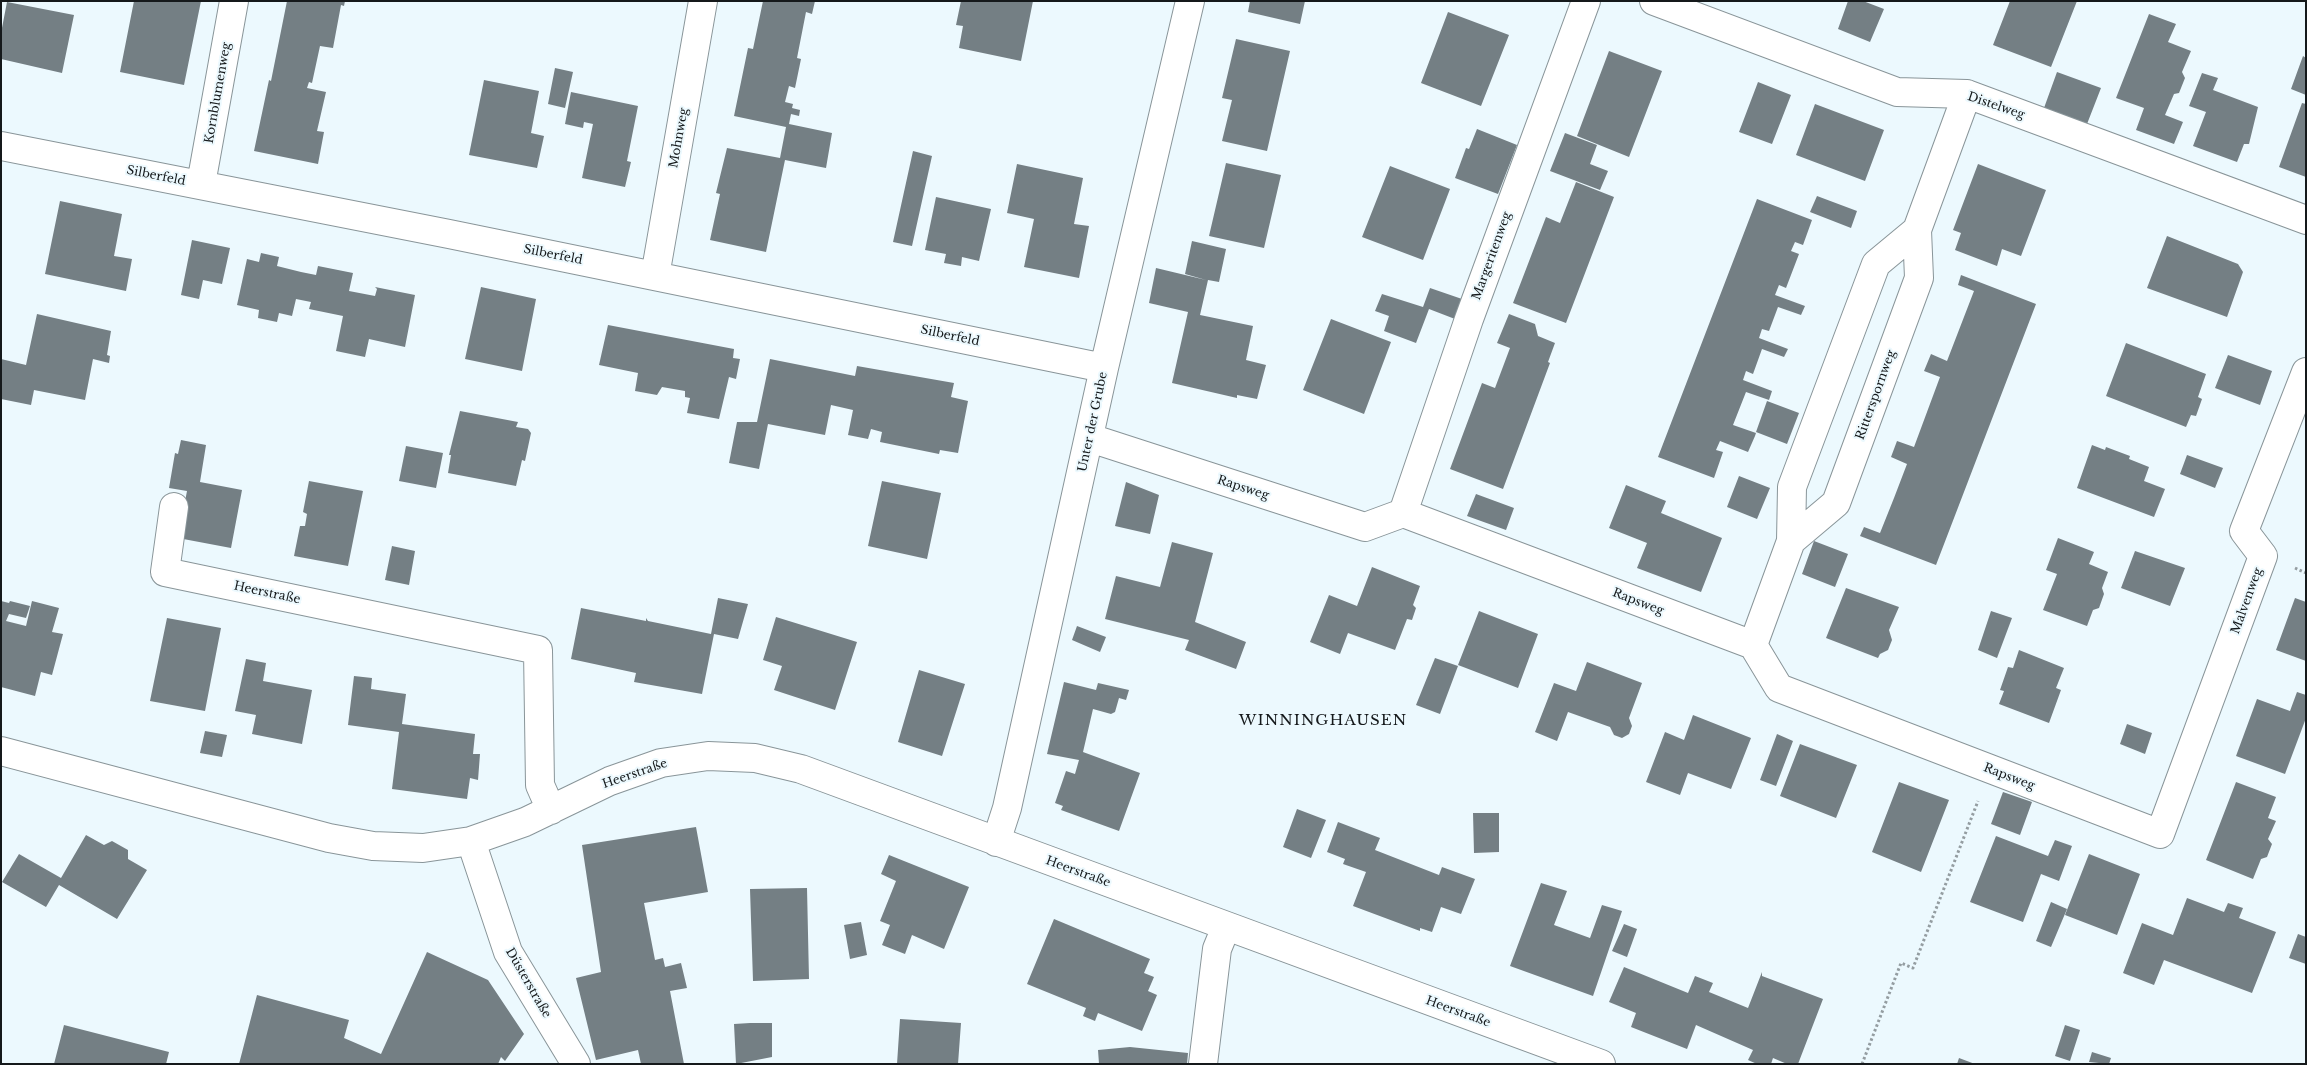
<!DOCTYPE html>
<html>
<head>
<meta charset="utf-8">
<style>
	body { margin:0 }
	#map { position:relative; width:2307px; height:1065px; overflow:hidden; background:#ecf9fe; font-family:"Libre Baskerville",serif }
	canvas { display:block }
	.frame { position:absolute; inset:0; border:2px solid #15191b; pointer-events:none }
</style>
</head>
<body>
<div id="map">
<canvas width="2307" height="1065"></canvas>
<div class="frame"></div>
</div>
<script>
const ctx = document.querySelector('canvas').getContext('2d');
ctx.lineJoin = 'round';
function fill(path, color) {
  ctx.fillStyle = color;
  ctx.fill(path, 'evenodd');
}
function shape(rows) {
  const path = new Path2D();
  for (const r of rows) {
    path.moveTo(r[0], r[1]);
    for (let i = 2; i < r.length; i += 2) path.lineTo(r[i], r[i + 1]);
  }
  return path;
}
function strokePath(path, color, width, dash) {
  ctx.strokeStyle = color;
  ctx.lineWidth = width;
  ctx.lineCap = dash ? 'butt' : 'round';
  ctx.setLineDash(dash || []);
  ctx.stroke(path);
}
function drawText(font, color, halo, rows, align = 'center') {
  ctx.font = font + ' "Libre Baskerville",serif';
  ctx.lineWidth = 4;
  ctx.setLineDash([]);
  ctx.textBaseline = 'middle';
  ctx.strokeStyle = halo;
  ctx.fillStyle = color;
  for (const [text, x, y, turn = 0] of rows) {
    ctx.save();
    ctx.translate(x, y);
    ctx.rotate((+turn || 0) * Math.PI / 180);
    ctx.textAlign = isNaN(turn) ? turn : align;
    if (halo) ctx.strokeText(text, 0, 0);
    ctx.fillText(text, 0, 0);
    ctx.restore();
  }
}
const building = shape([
	[134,1,201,1,184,85,120,72],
	[287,1,345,1,344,6,341,5,333,48,320,46,312,83,309,82,307,88,326,92,317,131,324,132,318,164,254,151,269,80,271,81],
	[763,1,815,1,812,14,806,12,797,58,801,59,795,88,789,86,785,102,793,104,792,108,800,110,799,116,791,114,789,124,832,133,826,168,785,160,766,252,710,240,720,194,716,193,727,148,780,158,786,127,734,116,748,48,753,49],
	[961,1,1033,1,1021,61,959,48,963,26,956,25],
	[1250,1,1305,1,1300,24,1248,12],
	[1848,1,1863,1,1884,9,1870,42,1838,29],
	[2010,1,2077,1,2051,67,1993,45],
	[7,2,74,15,62,73,1,59,1,33],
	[1448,12,1509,35,1481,106,1421,83],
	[2149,14,2176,24,2168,42,2191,51,2182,72,2185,78,2179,93,2174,94,2165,115,2183,122,2174,144,2136,130,2144,108,2116,98],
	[1236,39,1290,51,1267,151,1222,141,1232,100,1222,98],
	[1609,51,1662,71,1629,157,1577,136],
	[2303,56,2306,58,2306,95,2291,89],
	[555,68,573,72,565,108,548,104],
	[2057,72,2101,88,2087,124,2044,108],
	[2202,73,2218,78,2213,90,2258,107,2249,144,2244,144,2237,162,2193,146,2206,112,2189,106],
	[484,80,539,91,531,133,544,136,537,168,469,155],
	[1758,82,1791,95,1772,144,1739,132],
	[571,92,638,106,627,161,631,162,625,187,582,178,593,124,584,122,583,128,565,124],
	[2302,103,2306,104,2306,177,2279,167],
	[1815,104,1884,130,1865,181,1796,155],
	[1477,129,1517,145,1498,194,1455,178,1466,148,1469,149],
	[1565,133,1597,145,1590,164,1608,171,1600,190,1550,171],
	[913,151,932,156,912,246,893,242],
	[1226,163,1281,175,1264,248,1209,236],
	[1017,164,1083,178,1074,224,1089,226,1079,278,1024,267,1034,219,1007,213],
	[1978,164,2046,190,2021,256,2002,249,1997,266,1955,250,1961,233,1953,230],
	[1390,166,1450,189,1423,260,1362,237],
	[1576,182,1614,197,1566,323,1513,303,1546,217,1560,223],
	[1817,196,1857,211,1851,228,1810,212],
	[936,197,991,209,979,261,962,257,961,266,944,263,946,254,925,250],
	[1757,199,1812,220,1803,245,1795,242,1791,251,1799,254,1786,288,1779,285,1775,295,1805,306,1801,315,1778,307,1769,331,1762,329,1759,338,1788,349,1784,357,1762,349,1753,374,1746,371,1743,380,1772,391,1769,400,1746,392,1733,425,1756,433,1755,436,1748,452,1720,441,1716,450,1723,452,1714,478,1658,457],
	[60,201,122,214,114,256,132,259,126,291,45,274],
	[2167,236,2238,264,2243,272,2227,317,2147,288],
	[192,240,230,248,222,284,203,280,199,299,181,295],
	[1192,241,1226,249,1219,282,1208,280,1200,315,1253,326,1246,360,1266,365,1257,399,1237,395,1237,398,1172,383,1188,312,1149,303,1156,268,1206,280,1185,274],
	[261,253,279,257,277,266,301,272,316,275,318,266,353,273,349,291,375,296,377,289,375,287,415,295,405,347,369,339,365,357,336,351,343,316,309,309,311,302,296,299,292,316,279,313,277,322,258,318,259,310,237,305,247,259,259,262],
	[1961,275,2036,304,1936,565,1860,536,1864,527,1880,533,1894,498,1907,464,1891,457,1897,441,1914,447,1940,377,1924,371,1931,354,1947,361,1974,291,1958,285],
	[481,287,536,299,522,371,465,359],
	[1430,288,1462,299,1455,319,1429,309,1416,343,1384,331,1389,316,1375,311,1382,294,1423,307],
	[37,314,111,331,107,355,110,356,109,363,93,359,85,400,34,390,31,405,1,399,1,359,26,365],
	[1509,314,1535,324,1538,336,1555,343,1548,362,1550,363,1503,489,1450,469,1482,383,1495,388,1510,348,1497,343],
	[1331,319,1391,342,1364,414,1303,390],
	[608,325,734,349,733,358,740,359,736,379,729,377,719,419,687,413,690,398,685,397,685,391,662,387,657,395,635,391,638,373,599,365],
	[2126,343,2206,374,2198,397,2202,399,2196,416,2191,415,2186,427,2106,396],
	[2228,355,2272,371,2260,405,2215,388],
	[770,359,855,376,857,366,954,383,951,397,968,401,958,453,940,450,939,454,880,442,882,432,871,429,868,439,848,435,853,410,831,405,825,435,768,424,759,469,729,463,737,422,757,422],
	[1767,401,1799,413,1787,444,1756,432],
	[460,411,518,422,516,427,528,429,531,433,525,461,522,460,516,486,448,473,451,455,449,455],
	[181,440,206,445,200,482,242,490,231,548,178,538,187,491,169,488,175,453,178,454],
	[2092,445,2105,450,2106,447,2130,456,2129,459,2149,467,2144,481,2165,489,2154,517,2077,488],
	[406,446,443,453,436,488,399,481],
	[2187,455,2223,468,2215,488,2180,474],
	[1739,476,1770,488,1757,519,1727,507],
	[309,481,363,491,348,566,294,556,300,526,305,526,307,514,303,512],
	[882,481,941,493,927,559,868,546],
	[1126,482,1159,495,1150,534,1115,526],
	[1626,485,1666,501,1661,513,1722,538,1701,592,1637,568,1647,543,1609,528],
	[1476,494,1514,508,1506,530,1467,516],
	[2058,538,2094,552,2089,564,2108,572,2102,588,2104,594,2099,608,2093,610,2087,626,2043,610,2057,574,2046,570],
	[1814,541,1848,554,1835,587,1802,574],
	[1172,542,1213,553,1195,622,1246,642,1236,669,1185,650,1189,640,1105,619,1116,576,1160,587],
	[392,546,415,551,409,585,385,580],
	[2135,551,2185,568,2170,606,2121,588],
	[1372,567,1420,586,1413,605,1416,608,1412,620,1407,619,1395,650,1348,633,1340,654,1310,642,1329,595,1357,606],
	[1846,588,1899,607,1889,630,1892,640,1888,650,1880,654,1878,658,1826,638],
	[718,598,748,604,738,639,714,634,702,694,634,682,636,673,571,659,581,608,646,621,646,618,648,621,711,634],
	[2295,598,2306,602,2306,661,2276,650],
	[1,601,9,603,10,601,30,606,26,618,9,614,6,621,26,626,32,601,59,608,52,632,63,634,52,675,41,672,35,696,1,687],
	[1479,611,1538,634,1518,688,1458,665],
	[1991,611,2012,618,1997,658,1978,650],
	[776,617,857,642,835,710,774,690,782,666,763,660],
	[167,618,221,628,205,711,150,701],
	[1077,626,1106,637,1100,652,1072,640],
	[2019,650,2064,668,2056,688,2061,690,2049,723,1999,704,2004,691,2000,690,2008,667,2013,668],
	[1435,658,1458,666,1440,714,1416,705],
	[246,659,266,663,263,681,312,690,302,744,252,734,256,715,235,711],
	[1587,662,1642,683,1629,718,1632,726,1629,734,1622,738,1614,735,1610,727,1568,712,1557,741,1535,732,1554,683,1576,691],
	[919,670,965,684,942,756,898,742],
	[354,676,372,678,371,689,406,694,402,724,475,734,473,754,480,754,478,780,470,778,467,799,392,789,399,732,348,725],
	[1064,682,1096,690,1098,683,1129,690,1126,700,1119,698,1115,712,1111,714,1093,709,1083,752,1140,773,1119,831,1061,810,1063,806,1055,803,1066,771,1075,774,1079,760,1047,754],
	[2297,692,2306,695,2306,718,2285,774,2236,756,2257,699,2290,711],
	[1693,715,1751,738,1731,789,1688,773,1680,795,1646,782,1665,732,1684,740],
	[2127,724,2152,733,2145,754,2120,744],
	[205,731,227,735,222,757,200,753],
	[1777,734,1793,741,1776,786,1760,780],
	[1800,744,1857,765,1836,818,1780,796],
	[1899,782,1949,800,1921,872,1872,852],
	[2236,782,2276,797,2268,818,2276,821,2268,839,2272,844,2267,857,2261,859,2253,879,2206,860],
	[2003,792,2032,802,2020,835,1991,824],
	[1297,809,1326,820,1311,858,1283,847],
	[1473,813,1499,813,1499,852,1474,853],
	[1338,822,1380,838,1375,850,1439,875,1442,867,1475,879,1461,914,1441,907,1432,932,1420,928,1420,931,1353,906,1366,872,1343,864,1345,859,1327,852],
	[696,827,708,892,644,903,655,960,663,958,665,967,681,963,687,988,670,991,684,1064,641,1064,638,1050,596,1060,576,978,601,972,582,845],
	[86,835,104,845,112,841,128,850,128,859,147,870,117,919,59,885,46,907,2,882,19,854,61,878],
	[1996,836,2048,856,2055,840,2072,846,2059,881,2041,874,2023,922,1970,902],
	[2089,854,2140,874,2117,935,2065,915],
	[889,855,969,887,944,949,912,935,905,954,882,945,890,925,880,921,896,881,881,874],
	[1541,883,1567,891,1554,925,1590,938,1602,905,1622,911,1593,996,1510,966],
	[807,888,809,979,753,981,750,889],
	[2187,898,2224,912,2228,903,2243,908,2239,918,2276,932,2252,993,2164,960,2154,985,2123,973,2142,923,2173,935],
	[2051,902,2067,909,2051,947,2036,941],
	[1054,919,1150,959,1144,973,1154,977,1148,991,1157,995,1142,1031,1098,1013,1095,1021,1083,1016,1086,1008,1027,984],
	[861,922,867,955,850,959,844,925],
	[1624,924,1637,929,1627,957,1612,951],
	[2298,934,2306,937,2306,964,2289,958],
	[427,952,488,980,524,1034,505,1061,501,1057,498,1064,239,1064,257,995,349,1020,344,1038,381,1054],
	[1624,967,1688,993,1695,976,1713,983,1709,992,1748,1008,1762,972,1762,976,1823,999,1798,1064,1787,1064,1773,1058,1771,1064,1757,1064,1748,1060,1753,1050,1696,1025,1687,1049,1631,1027,1636,1013,1609,1002],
	[900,1019,961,1023,958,1064,897,1064],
	[750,1023,772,1023,772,1057,736,1064,734,1024],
	[64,1025,169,1052,166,1064,54,1064],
	[2065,1025,2080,1030,2070,1061,2055,1056],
	[1130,1047,1188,1053,1187,1064,1099,1064,1098,1050],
	[2092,1052,2111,1058,2109,1064,2089,1062],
	[1959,1058,1975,1064,1957,1064]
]);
const path = shape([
	[2295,568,2306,573],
	[1862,1064,1901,963,1913,968,1978,801]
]);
const minor = shape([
	[1654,1,1897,92,1967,94,2306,220],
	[1,146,449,234,1104,368],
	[201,184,234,1],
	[655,276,703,1],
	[1090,438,1365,527,1403,513,1753,645,1779,688,2160,834,2263,556,2244,531,2306,372],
	[174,507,165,572,538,650,540,785,551,810],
	[1403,513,1469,319,1586,1],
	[1791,541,1836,503,1919,278,1917,230],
	[1753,645,1791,541,1792,487,1876,264,1917,230,1967,94],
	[1,751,329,838,373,846,423,848,471,841,525,822,610,781,661,763,708,756,755,758,801,769,1601,1064],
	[471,841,508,952,576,1064],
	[996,842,1007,808,1104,368,1190,1],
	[1203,1064,1217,949,1226,927]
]);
const streetNames = [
	["Kornblumenweg",218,93,-80],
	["Distelweg",1996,106,19],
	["Mohnweg",679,138,-80],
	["Silberfeld",156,176,11],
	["Silberfeld",553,255,11],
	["Margeritenweg",1492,256,-70],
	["Silberfeld",950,336,12],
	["Ritterspornweg",1876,395,-70],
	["Unter der Grube",1093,422,-78],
	["Rapsweg",1243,488,18],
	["Heerstraße",267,593,12],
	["Malvenweg",2247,601,-70],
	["Rapsweg",1638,602,21],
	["Heerstraße",635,774,-19],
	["Rapsweg",2009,777,21],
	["Heerstraße",1078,872,20],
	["Düsterstraße",528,983,60],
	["Heerstraße",1458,1012,20]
];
const quarterNames = [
	["WINNINGHAUSEN",1323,721]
];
fill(building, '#747f84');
strokePath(minor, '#899599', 30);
strokePath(path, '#949da1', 3, [2.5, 2.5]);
strokePath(minor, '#fff', 28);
drawText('12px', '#15191b', '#ecf9fe', streetNames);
ctx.letterSpacing = '1px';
drawText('15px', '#15191b', '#ecf9fe', quarterNames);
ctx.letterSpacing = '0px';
</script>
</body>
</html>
